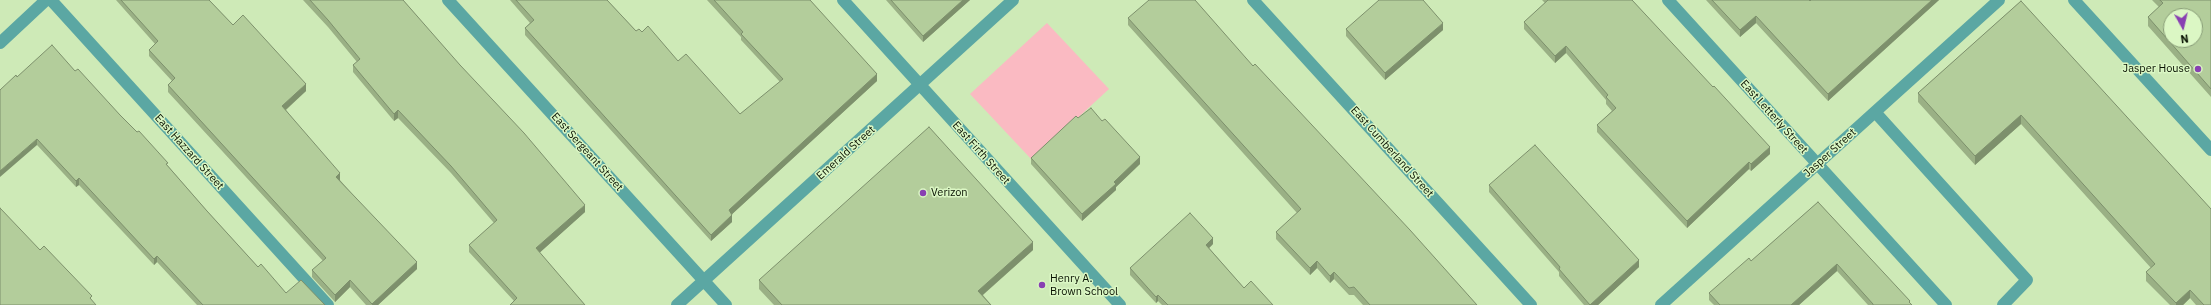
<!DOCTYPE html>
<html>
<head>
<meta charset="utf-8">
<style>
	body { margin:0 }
	#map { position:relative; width:2211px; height:305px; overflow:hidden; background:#ceeab7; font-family:"IBM Plex Sans",sans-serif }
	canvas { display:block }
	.north { position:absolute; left:2163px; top:8px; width:40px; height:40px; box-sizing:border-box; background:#dbf7c4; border:1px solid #879b76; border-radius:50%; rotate:172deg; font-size:11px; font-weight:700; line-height:16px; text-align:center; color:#091202 }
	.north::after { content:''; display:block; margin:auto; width:14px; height:18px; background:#8840b2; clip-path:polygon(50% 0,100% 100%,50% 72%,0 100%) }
</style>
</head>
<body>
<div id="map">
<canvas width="2211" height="305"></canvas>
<div class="north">N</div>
</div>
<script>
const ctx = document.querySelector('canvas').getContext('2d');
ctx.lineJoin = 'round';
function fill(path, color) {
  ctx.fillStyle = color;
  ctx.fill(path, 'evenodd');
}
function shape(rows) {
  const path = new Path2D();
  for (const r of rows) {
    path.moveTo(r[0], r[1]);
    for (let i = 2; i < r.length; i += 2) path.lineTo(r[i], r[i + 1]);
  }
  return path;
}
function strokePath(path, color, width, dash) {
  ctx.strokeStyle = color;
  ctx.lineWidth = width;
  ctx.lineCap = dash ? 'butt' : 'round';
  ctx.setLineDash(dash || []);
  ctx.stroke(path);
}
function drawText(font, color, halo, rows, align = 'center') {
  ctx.font = font + ' "IBM Plex Sans",sans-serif';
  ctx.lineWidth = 3;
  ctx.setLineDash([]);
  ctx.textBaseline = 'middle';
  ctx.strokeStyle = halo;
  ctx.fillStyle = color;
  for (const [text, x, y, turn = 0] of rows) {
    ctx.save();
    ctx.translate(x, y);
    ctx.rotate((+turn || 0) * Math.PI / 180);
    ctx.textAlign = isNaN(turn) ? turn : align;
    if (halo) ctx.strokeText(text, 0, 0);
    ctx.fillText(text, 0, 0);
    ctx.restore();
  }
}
const green = shape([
	[1047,23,1109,89,1032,160,970,94]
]);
const minor = shape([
	[51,0,328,305],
	[448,0,726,305],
	[843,0,1120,305],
	[1253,0,1531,305],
	[1668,0,1946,305],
	[2074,0,2211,150],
	[0,43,46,0],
	[1875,112,2027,280,2003,305],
	[677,305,1013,0],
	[1661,305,1999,0]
]);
const wall = shape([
	[116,0,209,0,233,25,306,91,286,110,340,180,417,269,378,305,366,305,350,287,335,302,312,277,312,270,323,261,168,92,168,85,172,81,149,56,149,50,155,44],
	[303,0,403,0,585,212,539,253,585,305,514,301,469,252,469,245,494,223,451,173,398,118,394,121,353,72,353,65,357,62,328,27],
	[510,0,607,0,636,31,678,61,740,114,780,82,741,40,741,37,707,0,810,0,877,81,732,214,732,222,711,241,525,35,525,28,530,23],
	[886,0,970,0,923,42],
	[1542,0,1632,0,1770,154,1751,171,1749,169,1687,228,1597,132,1597,125,1612,111,1606,104,1606,100,1566,53,1555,63,1524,29,1524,22,1545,3],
	[1706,0,1809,0,1810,1,1939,0,1828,101,1756,23,1740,37],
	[2152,0,2211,0,2211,97,2148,26,2148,17,2159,7],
	[2021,1,2211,305,2196,305,2190,298,2183,305,2170,305,2146,281,2146,272,2151,268,2021,124,1975,165,1918,102,1918,93],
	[1128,18,1253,66,1477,305,1363,305,1354,295,1349,295,1334,279,1330,283,1317,268,1310,275,1276,239,1276,232,1297,213,1128,25],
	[1346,29,1443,30,1385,80,1346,36],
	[75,71,120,115,168,166,207,211,258,267,286,293,325,305,197,305,157,262,154,265,79,185,76,187,37,145,17,77],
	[1078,118,1140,164,1116,187,1116,190,1082,221,1031,164,1031,158],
	[1489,185,1639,267,1598,305,1584,305,1559,276,1559,272,1489,192],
	[1818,202,1912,305,1868,305,1837,271,1799,305,1714,305,1709,300,1709,293,1751,261],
	[1213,244,1209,248,1244,288,1273,305,1162,305,1158,301,1156,303,1130,275,1130,268],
	[1033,250,983,295,991,305,774,305,759,289,759,280]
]);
const shadedWall = shape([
	[963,0,970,0,923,42,923,36],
	[1932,0,1939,0,1828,101,1828,94],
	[1756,16,1756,23,1740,37,1740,30],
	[1443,23,1443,30,1385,80,1385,73],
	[1566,46,1566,53,1555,63,1555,56],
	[877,74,877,81,729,217,729,210],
	[306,84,306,91,282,113,282,106],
	[398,110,398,118,394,121,394,114],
	[2021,115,2021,124,1975,165,1975,156],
	[37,139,37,145,0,177,0,171],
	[1770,147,1770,154,1751,171,1751,164],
	[1140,157,1140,164,1116,187,1116,190,1082,221,1082,214,1114,182],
	[1749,162,1749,169,1687,228,1687,221],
	[340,173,340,180,336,183,336,177],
	[79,178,79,185,76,187,76,181],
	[585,205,585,212,536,256,536,248],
	[732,215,732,222,711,241,711,235],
	[1213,238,1213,244,1206,251,1206,245],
	[1033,242,1033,250,978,299,978,291],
	[157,256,157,262,154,265,154,259],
	[1639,260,1639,267,1598,305,1590,305],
	[1317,261,1317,268,1310,275,1310,268],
	[417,262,417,269,378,305,372,305,372,304],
	[1837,264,1837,271,1799,305,1791,305],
	[1334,272,1334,279,1330,283,1330,276],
	[350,280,350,287,335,302,335,295],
	[2190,290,2190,298,2183,305,2176,305,2176,303],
	[1158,295,1158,301,1156,303,1156,297]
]);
const building = shape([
	[121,0,209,0,233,25,243,15,306,84,282,106,340,173,336,177,417,262,372,304,350,280,335,295,312,270,326,258,168,85,175,78,149,50,158,41,121,0],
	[310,0,403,0,460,65,524,133,585,205,536,248,585,305,510,305,517,298,469,245,497,220,451,166,398,110,394,114,353,65,360,59,328,20,310,0],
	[516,0,607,0,636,31,639,29,642,32,648,26,678,61,686,54,740,114,783,79,741,34,743,32,714,0,810,0,877,74,729,210,732,215,711,235,525,28,534,20,516,0],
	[891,0,963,0,923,36,891,0],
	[1149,0,1195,0,1253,66,1255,64,1410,230,1477,305,1370,305,1354,287,1349,288,1334,272,1330,276,1317,261,1310,268,1276,232,1301,209,1128,18,1149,0],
	[1379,0,1423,0,1443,23,1385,73,1346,29,1379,0],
	[1548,0,1632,0,1713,87,1714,86,1770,147,1751,164,1749,162,1687,221,1597,125,1616,108,1606,97,1608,95,1566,46,1555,56,1524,22,1548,0],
	[1712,0,1809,0,1810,1,1811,0,1932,0,1828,94,1756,16,1740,30,1712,0],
	[2160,0,2211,0,2211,89,2148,17,2163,3,2160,0],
	[2171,16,2195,16,2195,40,2171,40,2171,16],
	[2021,1,2211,209,2211,305,2204,305,2190,290,2176,303,2146,272,2155,264,2021,115,1975,156,1918,93,2021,1],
	[52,45,75,71,78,69,120,115,137,132,139,131,168,163,166,164,207,211,258,267,261,264,286,293,301,280,325,305,203,305,157,256,154,259,79,178,76,181,37,139,0,171,0,90,16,75,17,77,52,45],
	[1091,108,1102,121,1105,119,1140,157,1114,182,1116,184,1082,214,1031,158,1076,116,1078,118,1091,108],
	[929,127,1033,242,978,291,991,305,782,305,759,280,929,127],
	[1535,145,1639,260,1590,305,1559,269,1560,267,1489,185,1535,145],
	[1818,202,1910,301,1909,302,1912,305,1873,305,1873,304,1837,264,1791,305,1720,305,1709,293,1749,258,1751,261,1818,202],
	[0,208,40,250,44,246,92,296,90,298,96,305,0,305,0,208],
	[1190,213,1213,238,1206,245,1244,288,1251,281,1273,305,1168,305,1158,295,1156,297,1130,268,1190,213]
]);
const markers = [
	[2198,69,4,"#8840b2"],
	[923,193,4,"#8840b2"],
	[1042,285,4,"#8840b2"]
];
const poiNames = [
	["Jasper House",2190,69,"right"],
	["Verizon",931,193],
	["Henry A.",1050,279],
	["Brown School",1050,292]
];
const streetNames = [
	["East Letterly Street",1774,117,48],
	["East Hazzard Street",189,152,48],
	["East Sergeant Street",587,152,48],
	["East Cumberland Street",1392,152,48],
	["Emerald Street",846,153,-42],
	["East Firth Street",981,153,48],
	["Jasper Street",1830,153,-42]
];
fill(green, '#fabac2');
strokePath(minor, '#5ba7a3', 12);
fill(wall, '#9ab085');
fill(shadedWall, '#7d906c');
fill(building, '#b3cd9b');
strokePath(building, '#7d906c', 1);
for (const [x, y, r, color] of markers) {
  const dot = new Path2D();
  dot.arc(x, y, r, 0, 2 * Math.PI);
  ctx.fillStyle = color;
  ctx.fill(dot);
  strokePath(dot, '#dbf7c4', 1.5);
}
drawText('11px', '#091202', '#dbf7c4', poiNames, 'left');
drawText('11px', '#091202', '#dbf7c4', streetNames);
</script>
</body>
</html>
